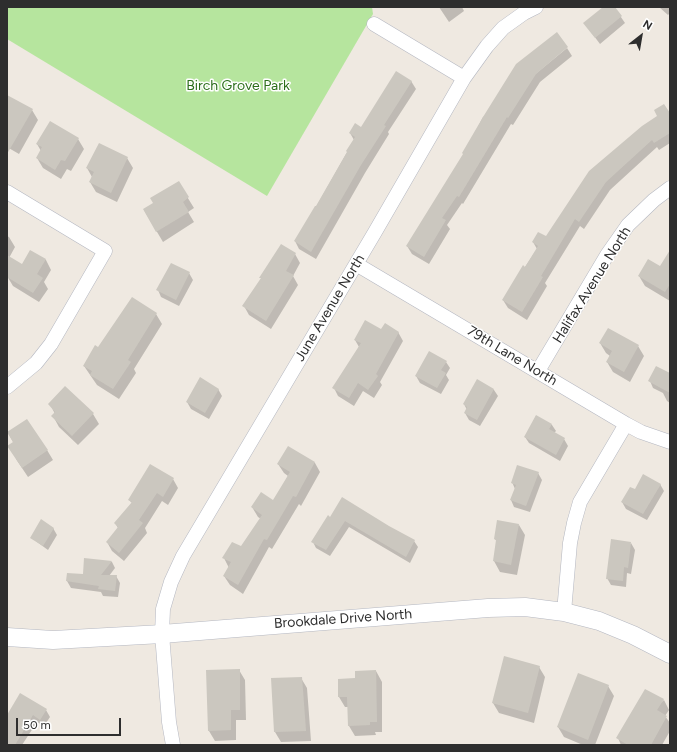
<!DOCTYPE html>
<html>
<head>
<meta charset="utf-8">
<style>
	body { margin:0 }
	#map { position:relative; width:677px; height:752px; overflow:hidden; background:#efe9e1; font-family:Figtree,sans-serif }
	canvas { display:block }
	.frame { position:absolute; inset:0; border:8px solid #2e2e2e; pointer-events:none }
	.north { position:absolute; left:621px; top:16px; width:40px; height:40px; -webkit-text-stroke:3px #fff; paint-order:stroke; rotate:31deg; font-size:11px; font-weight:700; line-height:16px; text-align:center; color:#2e2e2e }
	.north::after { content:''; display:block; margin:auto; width:14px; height:18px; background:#2e2e2e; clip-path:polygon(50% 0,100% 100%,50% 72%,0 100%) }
	.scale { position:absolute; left:16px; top:718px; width:105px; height:18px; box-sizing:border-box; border:2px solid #2e2e2e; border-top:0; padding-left:5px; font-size:12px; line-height:14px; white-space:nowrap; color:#2e2e2e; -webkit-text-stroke:3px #fff; paint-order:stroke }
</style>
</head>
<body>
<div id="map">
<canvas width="677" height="752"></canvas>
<div class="frame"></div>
<div class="north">N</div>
<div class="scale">50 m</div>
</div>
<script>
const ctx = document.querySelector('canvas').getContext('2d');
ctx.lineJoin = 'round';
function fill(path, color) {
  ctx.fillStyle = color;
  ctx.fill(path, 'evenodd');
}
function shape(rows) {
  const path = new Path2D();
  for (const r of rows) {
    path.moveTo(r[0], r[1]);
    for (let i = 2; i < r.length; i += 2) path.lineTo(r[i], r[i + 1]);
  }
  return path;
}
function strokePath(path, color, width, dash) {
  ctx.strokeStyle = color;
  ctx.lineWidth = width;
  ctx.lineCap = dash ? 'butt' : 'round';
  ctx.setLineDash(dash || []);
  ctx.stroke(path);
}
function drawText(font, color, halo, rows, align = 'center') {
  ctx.font = font + ' Figtree,sans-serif';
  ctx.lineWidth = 3;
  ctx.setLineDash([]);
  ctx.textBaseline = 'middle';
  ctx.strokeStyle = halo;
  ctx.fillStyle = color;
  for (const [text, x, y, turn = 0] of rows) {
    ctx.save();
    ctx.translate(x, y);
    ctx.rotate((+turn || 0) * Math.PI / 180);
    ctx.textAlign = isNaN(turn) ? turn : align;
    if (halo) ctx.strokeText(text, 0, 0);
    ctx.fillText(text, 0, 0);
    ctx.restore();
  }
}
const green = shape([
	[7,7,372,7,373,14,267,196,7,39]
]);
const shadow = shape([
	[439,7,462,7,464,11,449,22],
	[605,7,614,7,625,23,600,44,585,24],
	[659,7,670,7,670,13,668,15],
	[567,48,572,56,540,82,513,125,511,124,463,204,462,203,447,225,450,229,429,264,412,254,407,246,464,154,483,117],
	[411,81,416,89,388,132,389,134,365,173,316,259,299,249,295,241,316,207,354,140,350,133,361,128],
	[7,97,32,110,38,120,19,154,7,147],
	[670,114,670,143,659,150,657,147,610,190,584,229,580,226,545,283,547,286,527,320,508,308,503,300,537,249,533,242,546,238],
	[78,139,84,149,71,171,67,169,61,179,43,168,37,158,41,151,37,144],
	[127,158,133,168,117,202,96,192,90,182,92,177,87,168],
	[178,182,194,208,188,212,194,222,163,242,144,210,154,204],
	[7,236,9,237,15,247,9,258,22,265,31,251,46,260,51,270,44,282,48,289,39,302,13,286,7,276],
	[670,252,670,301,645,286,639,276,660,267],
	[295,254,300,263,293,276,298,285,271,329,249,315,244,306,261,279,261,278],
	[189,273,193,280,179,306,161,297,158,290],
	[156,314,162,324,134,369,136,373,119,399,97,385,84,366,98,349],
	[381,330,398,332,403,341,380,382,382,385,374,398,363,391,354,406,338,396,334,388,359,347,355,340],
	[600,343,638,346,644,356,630,382,613,372,607,362,610,356,606,353],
	[446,362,450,368,446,375,449,380,441,394,420,383,416,376],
	[670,375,670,403,667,401,663,393,653,388,650,381],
	[478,381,494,390,498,396,480,426,469,420,465,413,467,410,464,404],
	[218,389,222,396,209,419,191,409,187,402],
	[50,404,93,414,99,424,78,445,59,427,53,416,55,414],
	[536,416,552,425,556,431,554,433,564,439,568,446,560,461,529,443,525,437],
	[8,433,47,450,53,460,28,477,16,459,13,442],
	[288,448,315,463,320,472,301,506,299,504,272,549,269,547,243,594,230,585,224,576,229,568,224,558,241,548,261,519,258,517,252,507,274,501,288,476,284,473,278,464],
	[538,473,542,480,530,512,514,507,511,500,515,489,512,482],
	[173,479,178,488,168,505,162,501,145,528,147,533,124,561,112,551,107,542,118,528,115,523,132,503,129,500],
	[660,484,664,491,647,520,626,509,622,502,636,490],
	[331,518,389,527,414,541,418,547,410,563,349,527,330,556,316,548,313,542],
	[519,525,525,535,517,575,500,572,494,561,497,542,495,539],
	[53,528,57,535,48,550,37,542,33,536],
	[631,543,635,550,631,574,627,573,626,587,611,585,607,578],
	[85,559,112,562,115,568,109,576,116,576,120,583,118,597,103,596,101,592,71,588,67,581,68,574,84,575],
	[539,667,545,677,534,723,499,713,493,703],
	[239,670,245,680,246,720,236,720,236,740,215,741,209,731],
	[376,671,382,682,382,732,375,732,376,735,355,736,349,726,349,707,345,707,339,697,339,680,356,679],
	[301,678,307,688,311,741,281,742,275,732],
	[608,686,614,696,595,745,583,745,564,737,558,727],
	[664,700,669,710,665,716,670,723,670,731,662,745,621,745,618,738],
	[46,710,50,717,44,726,37,722,22,745,7,745,7,717]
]);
const building = shape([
	[603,7,615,7,622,16,595,38,583,23],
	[557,32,568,47,536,74,508,118,507,117,459,197,457,196,442,218,446,220,424,257,406,246,463,154,462,153,483,117,516,64],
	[396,71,412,81,384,125,386,126,361,165,311,252,294,241,315,206,316,206,347,152,346,151,355,137,349,133,355,123,361,127],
	[7,95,33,109,7,154],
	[664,104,670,113,670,133,654,143,652,140,606,182,579,222,575,219,541,276,543,277,522,312,502,300,523,265,525,267,538,246,532,242,538,232,546,236,589,171,642,126,657,116,654,110],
	[50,121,79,138,65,161,61,160,55,170,36,158,42,147,36,144],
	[99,143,128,157,111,193,89,182,94,172,86,168],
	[179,181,189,197,183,202,189,212,156,232,143,209,153,203,150,198],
	[281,244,296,253,286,271,294,275,266,321,242,306,261,278,259,278],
	[30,250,46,259,37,274,43,278,33,293,7,277,7,255,22,264],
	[670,250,670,284,665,292,638,276,648,259,660,266],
	[171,263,190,272,176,300,156,290],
	[132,297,157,313,128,360,131,362,113,389,90,375,92,371,83,366,95,345,98,347],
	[365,320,381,329,385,323,399,332,376,374,378,376,368,390,358,383,349,398,332,388,361,343,354,340],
	[608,328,639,345,624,372,606,362,612,351,599,343],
	[429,351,447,361,441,370,446,373,437,388,415,376],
	[656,366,670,373,670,393,648,381],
	[200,377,219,389,205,413,186,402],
	[477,379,494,389,477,420,464,413,467,407,463,404],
	[65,386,94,413,72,436,51,416,55,412,48,404],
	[536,415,552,424,549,429,565,438,556,455,524,437],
	[27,419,48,450,22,468,7,446,13,442,7,432],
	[288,446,315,462,296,497,293,496,267,540,264,539,238,585,223,576,231,562,222,558,232,542,241,546,262,515,251,507,261,492,273,500,290,472,277,464],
	[150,464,174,478,163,497,157,493,139,520,143,523,119,553,106,542,118,527,114,523,132,502,128,500],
	[517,465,539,472,526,506,510,500,516,485,511,483],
	[643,474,661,484,643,514,621,502,630,487,635,489],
	[342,497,389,526,415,540,406,557,345,521,326,550,311,542,328,515,330,517],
	[41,519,54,528,43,546,30,538],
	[497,520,519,524,511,565,493,561,496,540,494,539],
	[611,539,631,542,628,568,624,567,623,581,606,579],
	[84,558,112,561,101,575,117,575,115,591,98,589,99,586,66,581,67,573,83,574],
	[504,656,540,666,528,713,492,703],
	[240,669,240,710,231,710,231,730,208,731,206,670],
	[376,670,377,722,370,722,370,725,348,726,347,697,338,697,338,679,355,678,355,671],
	[578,673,609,685,588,740,557,727],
	[302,677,306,731,274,732,271,678],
	[645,689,664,699,657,710,667,716,651,745,628,745,616,738],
	[20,693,47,709,40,720,33,715,15,745,7,745,7,715]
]);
const minor = shape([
	[374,24,464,78],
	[7,192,105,251,51,344,36,363,7,387],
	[356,264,626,424,641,432,670,442],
	[538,371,607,255,628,225,654,200,670,188],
	[564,612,570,543,574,523,580,502,626,424],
	[173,745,169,722,162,634,163,609,171,582,183,556,375,232,464,78,487,46,503,28,524,13,536,7]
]);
const tertiary = shape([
	[7,637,53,640,162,634,488,608,525,607,564,612,599,621,633,635,670,654]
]);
const parkNames = [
	["Birch Grove Park",238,86]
];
const streetNames = [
	["Halifax Avenue North",592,285,-58],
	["June Avenue North",330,308,-59],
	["79th Lane North",512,356,31],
	["Brookdale Drive North",343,619,-4]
];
fill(green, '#b6e59e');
fill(shadow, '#0003');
fill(building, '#cbc7bf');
strokePath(minor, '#b4b7c1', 15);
strokePath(tertiary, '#b4b7c1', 19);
strokePath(minor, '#fff', 14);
strokePath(tertiary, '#fff', 18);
drawText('14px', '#2c6e1b', '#fff', parkNames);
drawText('14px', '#2e2e2e', '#fff', streetNames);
</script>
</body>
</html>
